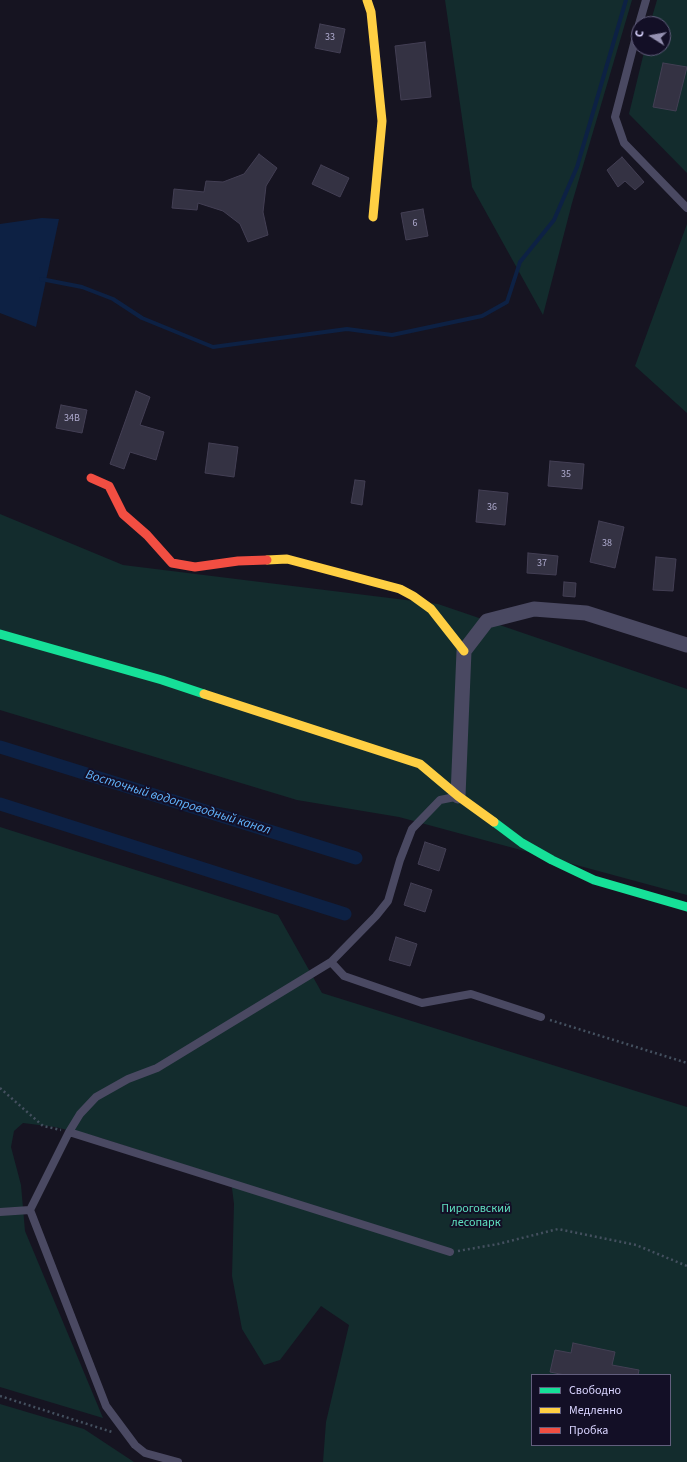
<!DOCTYPE html>
<html>
<head>
<meta charset="utf-8">
<style>
	body { margin:0 }
	#map { position:relative; width:687px; height:1462px; overflow:hidden; background:#161421; font-family:"Source Sans 3",sans-serif }
	canvas { display:block }
	.legend { position:absolute; left:531px; top:1374px; width:140px; height:72px; box-sizing:border-box; background:#130f26; border:1px solid #625e7d; margin:0; padding:5px 7px; list-style:none; font-size:12px; color:#d9d4ff }
	.legend li { display:flex; align-items:center; gap:8px; height:20px }
	.legend b { width:20px; border:1px solid #625e7d }
	.north { position:absolute; left:631px; top:16px; width:40px; height:40px; box-sizing:border-box; background:#130f26; border:1px solid #625e7d; border-radius:50%; rotate:281deg; font-size:11px; font-weight:700; line-height:16px; text-align:center; color:#d9d4ff }
	.north::after { content:''; display:block; margin:auto; width:14px; height:18px; background:#9591b1; clip-path:polygon(50% 0,100% 100%,50% 72%,0 100%) }
</style>
</head>
<body>
<div id="map">
<canvas width="687" height="1462"></canvas>
<ul class="legend">
<li><b style="height:5px;background:#16e098"></b>Свободно</li>
<li><b style="height:5px;background:#ffcf43"></b>Медленно</li>
<li><b style="height:5px;background:#f24e42"></b>Пробка</li>
</ul>
<div class="north">С</div>
</div>
<script>
const ctx = document.querySelector('canvas').getContext('2d');
ctx.lineJoin = 'round';
function fill(path, color) {
  ctx.fillStyle = color;
  ctx.fill(path, 'evenodd');
}
function shape(rows) {
  const path = new Path2D();
  for (const r of rows) {
    path.moveTo(r[0], r[1]);
    for (let i = 2; i < r.length; i += 2) path.lineTo(r[i], r[i + 1]);
  }
  return path;
}
function strokePath(path, color, width, dash) {
  ctx.strokeStyle = color;
  ctx.lineWidth = width;
  ctx.lineCap = dash ? 'butt' : 'round';
  ctx.setLineDash(dash || []);
  ctx.stroke(path);
}
function drawText(font, color, halo, rows, align = 'center') {
  ctx.font = font + ' "Source Sans 3",sans-serif';
  ctx.lineWidth = 4;
  ctx.setLineDash([]);
  ctx.textBaseline = 'middle';
  ctx.strokeStyle = halo;
  ctx.fillStyle = color;
  for (const [text, x, y, turn = 0] of rows) {
    ctx.save();
    ctx.translate(x, y);
    ctx.rotate((+turn || 0) * Math.PI / 180);
    ctx.textAlign = isNaN(turn) ? turn : align;
    if (halo) ctx.strokeText(text, 0, 0);
    ctx.fillText(text, 0, 0);
    ctx.restore();
  }
}
const green = shape([
	[445,0,632,0,572,203,543,315,472,187],
	[657,0,687,0,687,173,629,114,645,48,663,48,663,24,650,24],
	[687,224,687,413,635,366],
	[0,514,123,565,438,604,687,689,687,895,399,817,297,800,0,710],
	[0,827,278,915,322,993,687,1107,687,1462,323,1462,326,1422,349,1325,321,1306,280,1360,264,1365,242,1329,232,1276,234,1204,231,1180,101,1138,55,1127,23,1123,14,1131,11,1147,21,1185,25,1231,103,1418,0,1387],
	[532,1375,670,1375,670,1445,532,1445],
	[0,1404,84,1429,134,1462,0,1462]
]);
const water = shape([
	[42,218,59,219,36,327,0,313,0,224]
]);
const stream = shape([
	[41,279,82,287,113,299,142,318,213,347,347,329,392,335,482,316,507,302,520,262,554,220,577,167,626,0]
]);
const canal = shape([
	[0,747,356,858],
	[0,804,345,914]
]);
const building = shape([
	[320,24,345,29,340,53,315,48,320,24],
	[425,42,431,97,401,100,395,46,425,42],
	[663,63,687,67,676,111,653,107,663,63],
	[259,154,277,168,266,186,263,212,268,235,248,242,240,224,223,211,198,203,197,210,172,208,174,189,204,192,206,181,223,182,244,174,259,154],
	[622,157,644,182,635,190,625,181,618,187,607,170,622,157],
	[321,165,349,178,340,197,312,184,321,165],
	[423,209,428,236,406,240,401,213,423,209],
	[136,391,150,397,140,425,164,432,156,460,130,452,124,469,110,464,136,391],
	[61,405,87,410,82,433,56,428,61,405],
	[209,443,238,447,234,477,205,473,209,443],
	[550,461,584,464,582,489,548,486,550,461],
	[355,480,365,481,362,505,351,503,355,480],
	[479,490,508,493,505,525,476,522,479,490],
	[599,521,624,527,615,568,590,562,599,521],
	[528,553,558,556,556,575,527,573,528,553],
	[656,557,676,559,673,591,653,590,656,557],
	[564,582,576,583,575,597,563,596,564,582],
	[425,842,446,849,439,871,418,864,425,842],
	[411,883,432,890,425,912,404,905,411,883],
	[396,937,417,944,410,966,389,960,396,937],
	[573,1343,615,1352,612,1365,639,1370,638,1375,565,1375,550,1372,555,1350,571,1353,573,1343]
]);
const path = shape([
	[550,1020,687,1063],
	[0,1088,43,1126,61,1130],
	[458,1251,498,1244,558,1229,636,1245,687,1266],
	[0,1396,112,1432]
]);
const lane = shape([
	[639,24,646,0],
	[639,25,615,117,624,143,687,208],
	[331,962,344,976,422,1003,471,994,541,1017],
	[69,1132,450,1252],
	[0,1212,30,1210],
	[178,1462,145,1453,135,1445,106,1406,30,1210,69,1132,80,1114,96,1097,128,1079,157,1068,331,962,376,916,388,901,400,860,412,829,440,800,455,797]
]);
const street = shape([
	[458,796,464,651,487,621,534,609,586,613,687,645]
]);
const fast = shape([
	[0,634,162,680,204,694],
	[494,822,522,843,552,860,594,880,687,907]
]);
const slow = shape([
	[367,0,371,12,382,121,373,217],
	[267,560,287,559,400,589,413,596,431,609,464,651],
	[204,694,420,764,458,796,494,822]
]);
const jam = shape([
	[91,478,109,486,123,514,147,535,172,563,195,567,238,561,267,560]
]);
const numberNames = [
	["33",330,38],
	["6",415,224],
	["34В",72,419],
	["35",566,475],
	["36",492,508],
	["38",607,544],
	["37",542,564]
];
const parkNames = [
	["Пироговский",476,1209],
	["лесопарк",476,1223]
];
const waterNames = [
	["Восточный водопроводный канал",178,803,17]
];
fill(green, '#132c2d');
fill(water, '#0d2144');
strokePath(stream, '#0d2144', 4);
strokePath(canal, '#0d2144', 13);
fill(building, '#343243');
strokePath(building, '#433f54', 1);
strokePath(path, '#44505f', 2.5, [2, 3]);
strokePath(lane, '#4a4962', 8);
strokePath(street, '#4a4962', 15);
strokePath(fast, '#16e098', 9);
strokePath(slow, '#ffcf43', 9);
strokePath(jam, '#f24e42', 9);
drawText('10px', '#b0acd0', null, numberNames);
drawText('12px', '#5fe0c0', '#130f26', parkNames);
drawText('italic 13px', '#62b6ff', '#130f26', waterNames);
</script>
</body>
</html>
